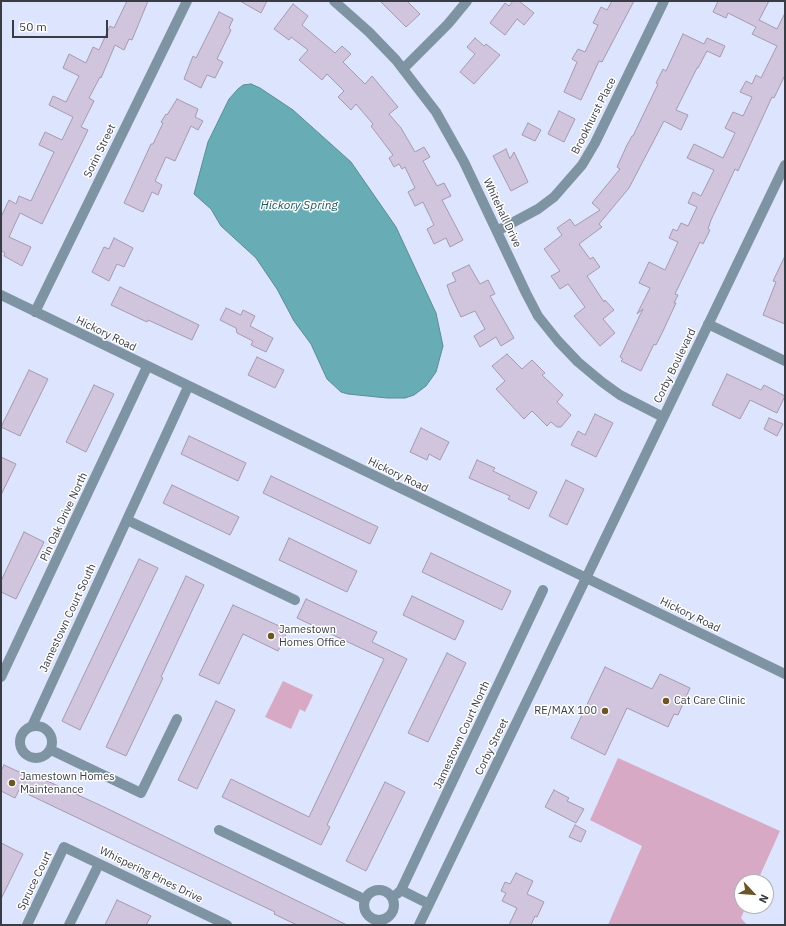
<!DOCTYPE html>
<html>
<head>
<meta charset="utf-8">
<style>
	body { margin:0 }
	#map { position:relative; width:786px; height:926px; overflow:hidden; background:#dde4fd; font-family:"IBM Plex Sans",sans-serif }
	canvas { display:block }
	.frame { position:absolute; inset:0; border:2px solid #393c45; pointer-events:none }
	.north { position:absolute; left:734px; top:874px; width:40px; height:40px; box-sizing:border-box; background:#fff; border:1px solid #b0b1b5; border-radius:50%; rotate:116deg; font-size:11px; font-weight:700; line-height:16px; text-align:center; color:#393c45 }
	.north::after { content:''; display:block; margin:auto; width:14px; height:18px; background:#6c5626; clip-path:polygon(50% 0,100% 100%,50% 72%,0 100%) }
	.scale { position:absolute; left:12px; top:20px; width:96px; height:18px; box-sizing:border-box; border:2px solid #393c45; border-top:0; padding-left:5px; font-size:12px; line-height:14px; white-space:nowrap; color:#393c45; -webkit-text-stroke:3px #fff; paint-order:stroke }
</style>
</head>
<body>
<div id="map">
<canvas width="786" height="926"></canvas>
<div class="frame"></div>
<div class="north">N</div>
<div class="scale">50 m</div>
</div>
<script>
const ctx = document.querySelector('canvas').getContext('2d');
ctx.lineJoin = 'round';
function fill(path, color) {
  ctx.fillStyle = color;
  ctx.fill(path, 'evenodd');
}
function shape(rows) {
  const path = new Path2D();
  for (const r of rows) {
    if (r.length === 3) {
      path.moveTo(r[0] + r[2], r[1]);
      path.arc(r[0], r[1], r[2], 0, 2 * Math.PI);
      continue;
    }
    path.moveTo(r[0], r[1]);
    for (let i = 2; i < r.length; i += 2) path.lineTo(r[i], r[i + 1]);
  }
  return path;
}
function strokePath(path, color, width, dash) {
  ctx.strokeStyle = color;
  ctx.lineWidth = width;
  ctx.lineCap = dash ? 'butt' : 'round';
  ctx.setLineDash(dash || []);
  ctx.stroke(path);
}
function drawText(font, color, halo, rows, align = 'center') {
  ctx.font = font + ' "IBM Plex Sans",sans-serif';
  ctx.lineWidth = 3;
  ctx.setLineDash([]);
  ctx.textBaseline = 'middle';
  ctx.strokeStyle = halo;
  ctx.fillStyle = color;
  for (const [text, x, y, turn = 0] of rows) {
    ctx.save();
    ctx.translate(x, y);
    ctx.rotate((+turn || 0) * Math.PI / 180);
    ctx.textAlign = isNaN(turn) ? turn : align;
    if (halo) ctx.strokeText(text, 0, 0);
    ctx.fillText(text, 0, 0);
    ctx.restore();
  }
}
const green = shape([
	[283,681,313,695,305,712,300,709,291,729,265,717],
	[618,758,780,831,757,882,742,882,742,906,746,906,741,918,747,925,608,925,642,846,590,820]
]);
const water = shape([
	[251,84,260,88,293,110,351,162,396,227,436,313,443,346,436,372,426,386,414,395,405,398,387,398,348,394,341,392,327,379,311,344,294,321,277,289,256,258,221,226,211,209,194,194,208,142,229,99,238,89,243,85,251,84]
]);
const building = shape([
	[127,1,148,1,132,40,129,39,124,50,115,45,101,78,100,77,89,98,94,101,81,127,88,130,42,224,20,213,9,237,31,247,22,266,4,256,5,253,2,251,1,252,1,217,9,200,16,204,19,196,31,201,54,152,39,145,45,132,62,140,73,117,49,105,53,96,66,102,79,76,63,68,69,54,86,63,93,47,99,50,110,26,114,28,127,1],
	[240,1,267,1,261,13,240,1],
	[380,1,407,1,420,14,406,27,380,1],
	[513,1,519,1,534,13,524,25,517,19,505,35,490,23,505,3,509,6,513,1],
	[612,1,634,1,602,62,599,61,581,100,564,92,577,62,572,59,578,49,585,52,598,25,593,23,601,7,607,10,612,1],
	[718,1,769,1,759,20,777,29,785,13,785,75,774,98,772,97,738,171,735,169,711,220,708,229,710,230,703,244,700,242,675,294,678,295,674,303,676,303,663,331,656,345,654,344,641,371,621,361,623,359,620,357,640,315,643,309,637,314,650,288,639,283,649,262,665,270,678,242,669,238,673,229,677,231,681,223,688,226,697,207,688,203,693,192,701,196,714,170,687,158,694,144,723,158,735,133,725,128,733,112,743,116,752,97,740,92,746,81,752,84,756,75,761,78,777,46,752,34,756,27,728,13,726,18,713,12,718,1],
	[293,4,308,16,302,25,335,53,342,46,351,54,343,62,365,84,372,76,398,107,389,114,401,128,415,152,424,147,430,157,423,161,437,186,444,183,451,196,442,200,463,240,450,247,446,238,434,244,427,229,434,225,423,202,415,206,408,192,415,188,405,167,402,169,399,164,394,167,389,158,393,155,371,126,373,124,356,104,351,110,338,97,344,91,327,74,322,80,299,60,308,50,291,37,289,40,274,29,293,4],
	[219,12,233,19,229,28,231,30,217,59,223,62,215,78,207,75,201,88,184,79,193,56,196,58,219,12],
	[683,34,704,44,707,38,725,46,720,57,707,51,698,68,697,68,676,110,688,115,681,130,664,121,629,188,599,224,602,227,579,244,590,259,593,257,600,267,587,276,604,302,605,300,614,310,603,319,615,333,600,346,574,316,585,307,568,284,560,289,551,276,560,271,544,249,562,235,557,228,570,219,575,226,600,210,592,203,620,169,617,167,627,145,632,136,633,136,658,84,656,83,663,69,666,71,683,34],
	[475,38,484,46,486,44,500,55,474,84,460,72,475,54,467,47,475,38],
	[177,99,198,109,195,117,203,121,198,130,191,126,175,161,166,157,155,181,162,185,158,195,152,192,143,212,124,203,151,144,153,144,163,123,161,122,166,114,167,115,177,99],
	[559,111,575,119,564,142,548,134,559,111],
	[528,123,541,130,535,141,522,135,528,123],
	[506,149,510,159,514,152,528,182,511,191,493,156,506,149],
	[114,238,133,248,124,267,117,264,109,281,92,272,104,247,109,249,114,238],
	[785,256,785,324,763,315,776,282,773,281,785,256],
	[469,265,480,284,488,280,495,294,490,296,514,338,501,346,496,337,480,347,474,336,485,329,475,311,461,317,450,294,447,285,456,281,452,273,469,265],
	[120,287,199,325,192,340,148,320,147,322,111,305,120,287],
	[226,308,241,315,243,310,255,316,250,326,273,338,266,352,251,345,253,341,237,333,236,328,220,320,226,308],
	[507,354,522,369,532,360,545,373,542,375,563,395,557,402,571,415,561,427,557,427,551,422,547,426,532,411,524,419,496,389,505,381,492,366,507,354],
	[257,357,284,370,275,388,248,375,257,357],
	[29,370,48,379,20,436,1,427,29,370],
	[727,374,761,390,764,385,785,396,777,413,750,400,740,419,712,405,727,374],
	[94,385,114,394,86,452,66,442,94,385],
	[595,414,613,423,596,457,571,445,578,431,585,435,595,414],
	[769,418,783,424,777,436,764,429,769,418],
	[421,428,449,442,440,460,429,454,427,460,410,452,421,428],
	[189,436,246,463,238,481,181,454,189,436],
	[1,457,16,464,1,495,1,457],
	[477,460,495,468,493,471,537,492,529,509,508,499,510,496,469,478,477,460],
	[271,476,378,527,370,544,263,493,271,476],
	[566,480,584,489,567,525,549,516,566,480],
	[172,485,239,517,230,535,163,503,172,485],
	[24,532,44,542,16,599,1,592,1,581,24,532],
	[289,538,357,571,347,592,279,560,289,538],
	[431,553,511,591,502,610,422,572,431,553],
	[139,559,158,568,80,730,62,721,139,559],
	[186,576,204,585,161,677,163,678,126,756,106,747,186,576],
	[412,596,464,621,455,640,403,615,412,596],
	[306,599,377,632,372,642,407,659,327,825,330,827,321,845,222,797,231,779,309,817,384,659,297,618,306,599],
	[233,605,288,630,278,651,243,634,219,684,199,675,233,605],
	[447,653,466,663,428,742,408,733,447,653],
	[605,667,652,689,660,674,690,688,678,715,674,714,668,727,627,708,605,755,571,738,605,667],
	[216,701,235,710,197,789,178,780,216,701],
	[4,765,30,777,32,774,104,807,347,925,297,925,274,914,275,912,19,790,15,798,1,791,1,771,4,765],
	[385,782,405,792,366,871,346,861,385,782],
	[554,790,569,798,567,801,584,809,576,823,545,807,554,790],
	[575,825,586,831,581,842,569,837,575,825],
	[1,843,23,854,1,899,1,843],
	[516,873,533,881,527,894,544,902,537,917,535,916,531,925,509,925,517,908,502,901,506,893,501,891,505,882,510,884,516,873],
	[117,900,151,916,146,925,105,925,117,900]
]);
const minor = shape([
	[334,1,369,32,396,60,436,112,464,162,526,293,538,316,558,341,578,362,602,382,620,395,663,417],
	[403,69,448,24,467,1],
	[497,231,538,209,554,197,582,165,595,143,664,1],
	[1,295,785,674],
	[35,312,187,1],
	[708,324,785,361],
	[127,520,295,600],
	[1,677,147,367],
	[36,742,16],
	[32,726,188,387],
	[51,750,141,793,177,719],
	[219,830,364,899],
	[379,905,15],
	[401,890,543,590],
	[397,894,401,890,429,904],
	[27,925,64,847,227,925],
	[69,925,99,864],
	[419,925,785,165]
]);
const markers = [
	[271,636,4,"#6c5626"],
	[666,701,4,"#6c5626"],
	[605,711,4,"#6c5626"],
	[12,783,4,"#6c5626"]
];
const streetNames = [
	["Brookhurst Place",594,116,-63],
	["Sorin Street",100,151,-64],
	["Whitehall Drive",502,213,65],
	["Hickory Road",106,334,26],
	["Corby Boulevard",675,366,-64],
	["Hickory Road",398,475,26],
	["Pin Oak Drive North",64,517,-65],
	["Hickory Road",690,615,26],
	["Jamestown Court South",68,618,-65],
	["Jamestown Court North",462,735,-65],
	["Corby Street",492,747,-64],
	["Whispering Pines Drive",151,875,26],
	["Spruce Court",35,881,-64]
];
const poiNames = [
	["Jamestown",279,630],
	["Homes Office",279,643],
	["Cat Care Clinic",674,701],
	["RE/MAX 100",597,711,"right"],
	["Jamestown Homes",20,777],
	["Maintenance",20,790]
];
const waterNames = [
	["Hickory Spring",299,206]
];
fill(green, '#d7a9c4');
fill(water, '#68adb5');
strokePath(water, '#5a8b93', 1);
fill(building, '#d1c5dd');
strokePath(building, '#a599b0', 1);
strokePath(minor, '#7f94a2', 10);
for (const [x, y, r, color] of markers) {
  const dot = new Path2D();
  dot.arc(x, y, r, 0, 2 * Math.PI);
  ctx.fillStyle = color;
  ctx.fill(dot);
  strokePath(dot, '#fff', 1.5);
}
drawText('11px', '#393c45', '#fff', streetNames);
drawText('11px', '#393c45', '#fff', poiNames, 'left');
drawText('italic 12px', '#1c575e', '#fff', waterNames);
</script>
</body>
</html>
